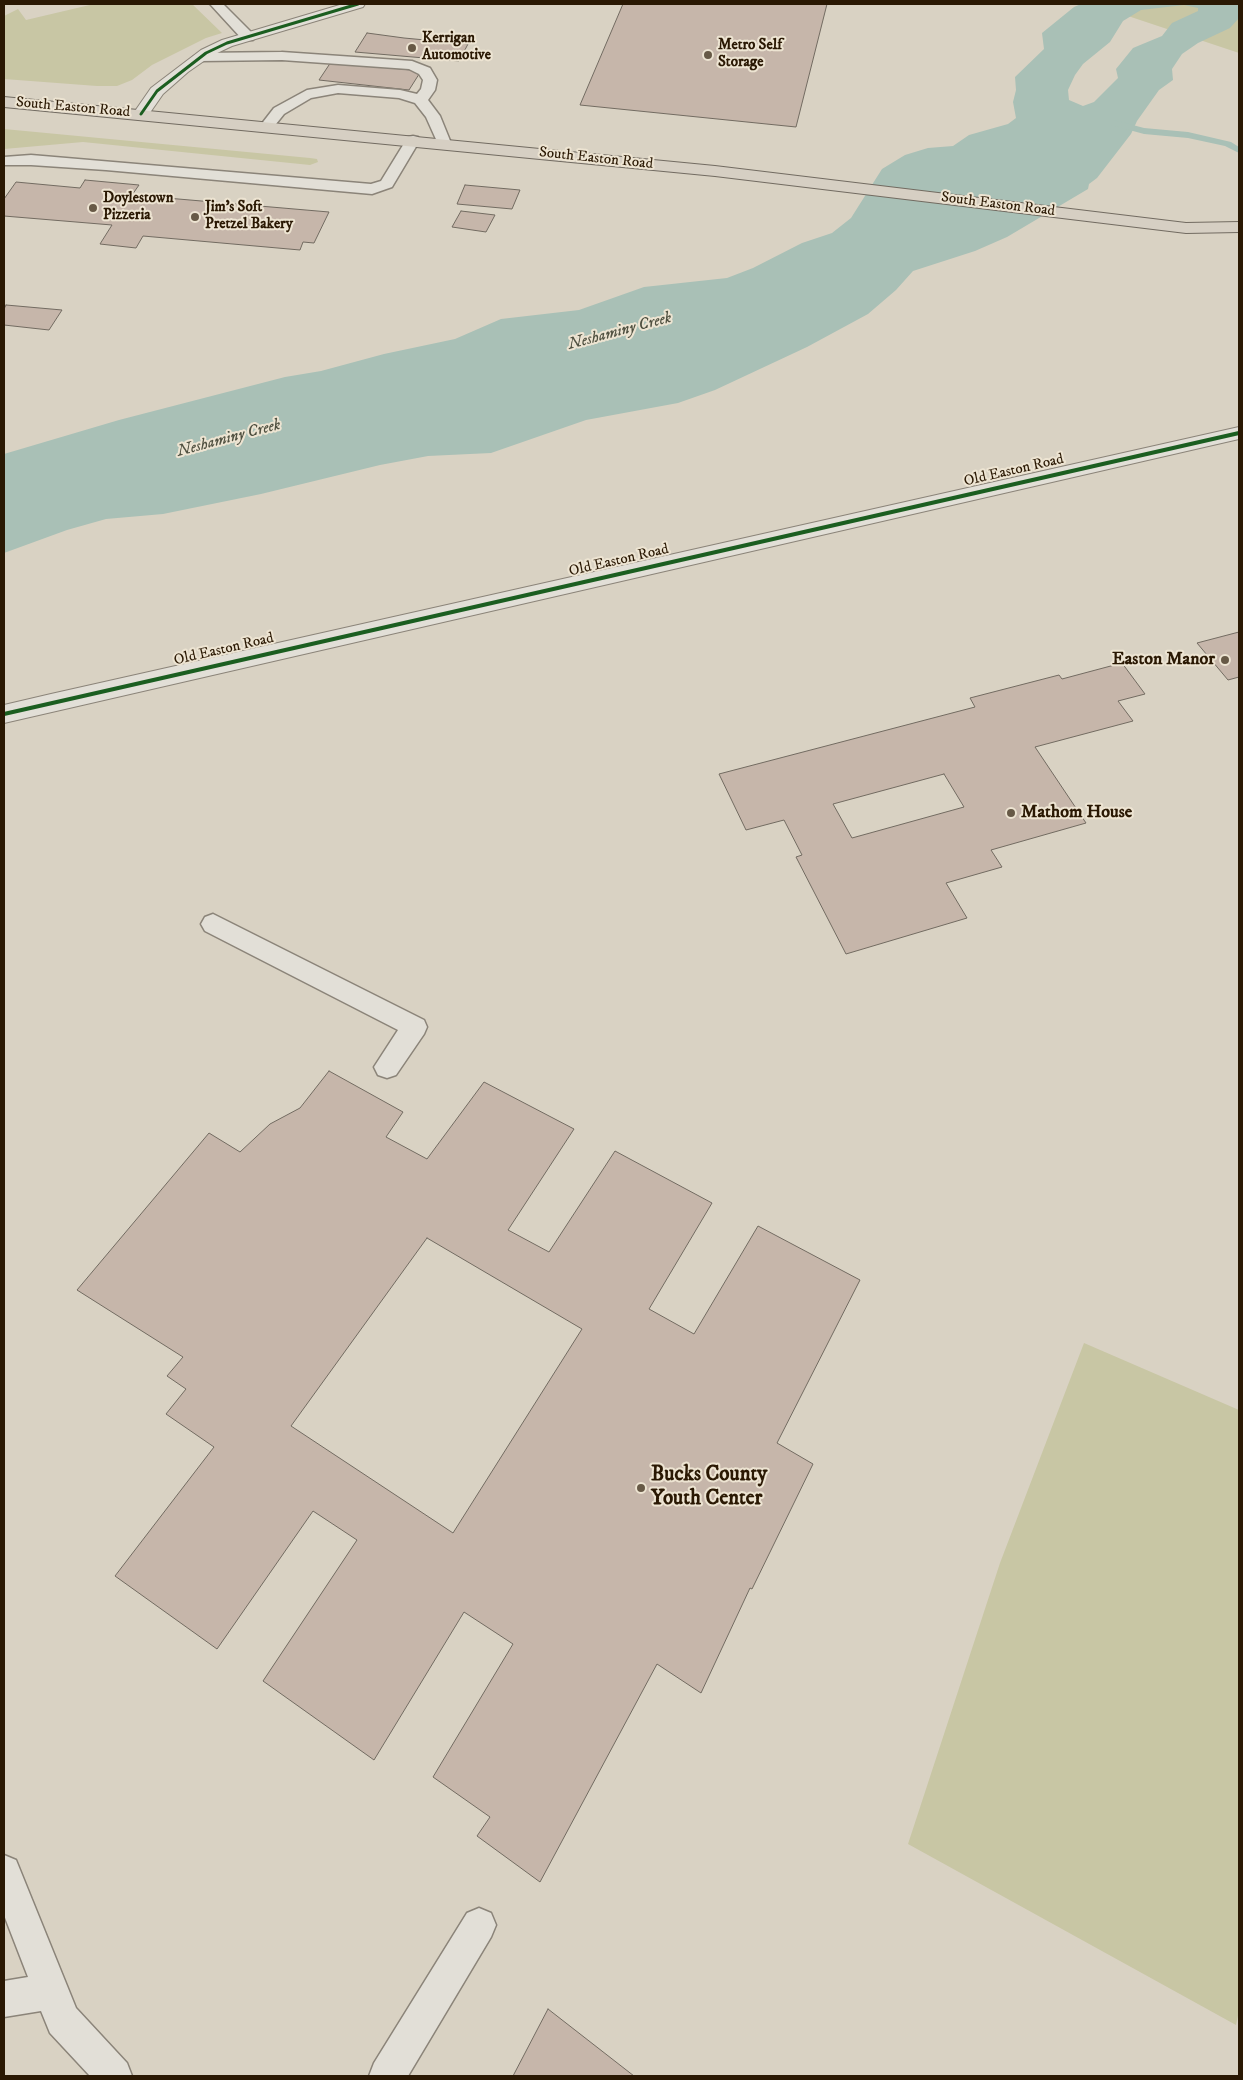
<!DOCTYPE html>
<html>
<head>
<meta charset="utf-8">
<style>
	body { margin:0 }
	#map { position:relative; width:1243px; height:2080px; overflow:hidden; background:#d9d2c3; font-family:"IM FELL DW Pica",serif }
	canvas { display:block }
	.frame { position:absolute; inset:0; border:5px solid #2a1803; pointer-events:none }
</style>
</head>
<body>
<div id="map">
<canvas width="1243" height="2080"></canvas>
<div class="frame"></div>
</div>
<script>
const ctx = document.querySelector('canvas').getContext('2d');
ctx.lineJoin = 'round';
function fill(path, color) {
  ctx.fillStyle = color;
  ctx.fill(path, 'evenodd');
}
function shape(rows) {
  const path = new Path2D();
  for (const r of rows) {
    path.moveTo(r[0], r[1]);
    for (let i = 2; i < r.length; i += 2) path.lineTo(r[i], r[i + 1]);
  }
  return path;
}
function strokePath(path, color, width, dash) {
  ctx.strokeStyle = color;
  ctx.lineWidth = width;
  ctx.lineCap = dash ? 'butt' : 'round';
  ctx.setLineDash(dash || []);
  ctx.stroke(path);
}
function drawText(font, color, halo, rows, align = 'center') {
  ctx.font = font + ' "IM FELL DW Pica",serif';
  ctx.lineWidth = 4;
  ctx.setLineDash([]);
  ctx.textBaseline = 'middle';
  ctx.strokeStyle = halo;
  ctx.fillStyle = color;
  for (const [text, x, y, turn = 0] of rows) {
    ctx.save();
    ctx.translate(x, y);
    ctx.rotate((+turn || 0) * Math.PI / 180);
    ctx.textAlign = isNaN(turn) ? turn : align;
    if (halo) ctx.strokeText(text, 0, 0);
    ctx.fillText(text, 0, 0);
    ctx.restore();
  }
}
const green = shape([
	[94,4,192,4,222,33,206,38,152,65,132,80,117,86,97,86,4,79,4,16,18,9,26,20],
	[1092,4,1239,4,1239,53],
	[4,129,310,158,317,159,318,162,310,165,83,142,4,149],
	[1084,1343,1239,1410,1239,2011,1236,2025,908,1844,1000,1563]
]);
const water = shape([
	[1081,4,1239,4,1239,18,1230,28,1198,43,1182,54,1172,69,1173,80,1159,90,1137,121,1131,134,1097,178,1089,184,1088,189,1007,237,975,251,913,271,896,290,868,314,807,347,715,390,678,403,586,420,491,453,428,456,380,465,261,494,163,514,106,519,67,530,4,553,4,454,119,420,285,377,321,371,384,354,455,339,501,319,579,310,644,287,727,278,753,268,802,243,832,233,851,218,882,169,905,155,928,148,953,146,969,135,1008,124,1016,118,1013,102,1016,90,1015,77,1044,49,1042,33,1074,7],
	[1184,5,1198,8,1198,11,1172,23,1162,36,1133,48,1116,69,1118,78,1094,102,1083,106,1069,100,1068,90,1075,75,1083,64,1110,42,1123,21,1141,10]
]);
const stream = shape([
	[1114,120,1144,128,1188,132,1231,142,1239,147,1239,153,1225,146,1188,138,1144,134,1111,125,1111,121,1114,120]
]);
const building = shape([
	[623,4,827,4,796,127,580,105,623,4],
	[367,33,404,38,468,44,459,61,355,52,367,33],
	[331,62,421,71,409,90,319,80,331,62],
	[85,180,139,185,132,195,329,212,314,243,303,242,300,250,143,236,136,248,100,244,112,225,4,216,4,199,16,182,80,188,85,180],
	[465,185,520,190,512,209,457,204,465,185],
	[461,211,495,215,486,232,452,227,461,211],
	[6,305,62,310,49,330,4,325,4,309,6,305],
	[1239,632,1239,677,1228,680,1197,643,1239,632],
	[1122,663,1145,694,1118,701,1133,721,1035,747,1086,823,991,850,1002,867,946,883,967,918,846,954,796,857,802,855,784,820,746,830,719,774,975,707,970,698,1059,675,1062,679,1122,663],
	[944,774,964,807,852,838,833,804,944,774],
	[329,1071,403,1112,386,1137,427,1159,484,1082,574,1129,508,1230,549,1252,615,1151,712,1203,649,1309,694,1334,758,1226,860,1280,777,1443,813,1464,752,1589,750,1588,701,1693,657,1664,540,1882,477,1836,490,1817,433,1777,513,1644,464,1612,374,1760,263,1681,357,1540,313,1511,217,1649,115,1576,214,1447,166,1414,186,1389,167,1376,183,1357,77,1290,209,1133,240,1152,270,1124,300,1108,329,1071],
	[427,1238,582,1329,453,1533,291,1426,427,1238],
	[548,2009,634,2076,513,2076,548,2009]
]);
const lane = shape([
	[210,4,223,4,253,34,255,37,253,40,243,40,210,4],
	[282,52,412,61,430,68,437,80,435,90,428,100,440,116,451,143,449,146,444,147,439,146,426,117,415,103,399,98,338,93,311,98,284,114,272,129,262,129,260,126,274,108,307,90,338,85,400,90,417,94,421,89,423,80,419,74,409,69,282,60,200,61,193,57,200,53,282,52],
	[413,136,418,137,420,140,392,187,372,194,106,170,31,165,4,165,4,157,31,155,371,184,381,181,408,137,413,136],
	[213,914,424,1020,427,1027,424,1034,396,1075,387,1078,378,1075,374,1067,398,1030,205,931,201,924,205,917,213,914],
	[4,1855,16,1860,76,2008,127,2063,132,2076,90,2076,50,2033,41,2011,4,2017,4,1981,28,1977,4,1915,4,1855],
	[479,1908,491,1913,496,1925,491,1937,408,2076,369,2076,374,2063,467,1913,479,1908]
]);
const street = shape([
	[343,4,365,4,363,7,232,46,211,56,188,72,163,94,147,117,141,119,135,117,133,114,151,88,201,50,222,40,343,4],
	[1239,427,1239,439,4,723,4,705,51,694,1239,427]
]);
const highway = shape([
	[4,97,715,166,1186,223,1239,222,1239,232,1186,233,715,176,4,107,4,97]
]);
const cyclewayFar1 = shape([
	[141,114,157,91,206,53,227,43,358,4]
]);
const cycleway = shape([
	[4,714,1239,433]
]);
const markers = [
	[412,48,5,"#675946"],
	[708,55,5,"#675946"],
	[93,208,5,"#675946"],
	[195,217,5,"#675946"],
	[1225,660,5,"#675946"],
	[1011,813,5,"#675946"],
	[641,1488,5,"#675946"]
];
const farPoinames = [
	["Kerrigan",422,39],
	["Automotive",422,56],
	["Metro Self",718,46],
	["Storage",718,63],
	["Doylestown",103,199],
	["Pizzeria",103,216],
	["Jim's Soft",205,208],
	["Pretzel Bakery",205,225]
];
const farStreetnames = [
	["South Easton Road",73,108,5],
	["South Easton Road",596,159,6],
	["South Easton Road",998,205,7],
	["Old Easton Road",1014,471,-13],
	["Old Easton Road",619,561,-13],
	["Old Easton Road",224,650,-13]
];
const farWaternames = [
	["Neshaminy Creek",620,332,-15],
	["Neshaminy Creek",229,439,-15]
];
const poiNames = [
	["Easton Manor",1215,660],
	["Mathom House",1021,813,"left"]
];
const nearPoinames = [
	["Bucks County",651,1476],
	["Youth Center",651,1500]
];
fill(green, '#c8c6a4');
fill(water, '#a9c0b6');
fill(stream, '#a9c0b6');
fill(building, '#c6b6aa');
strokePath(building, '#726b61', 1);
strokePath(lane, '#8b8479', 3);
strokePath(street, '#8b8479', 2);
strokePath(highway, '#726b61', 2);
fill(lane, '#e2dfd7');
fill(street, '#e2dfd7');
fill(highway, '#d6cfc3');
strokePath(cyclewayFar1, '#1b5e20', 3);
strokePath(cycleway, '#1b5e20', 4);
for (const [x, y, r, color] of markers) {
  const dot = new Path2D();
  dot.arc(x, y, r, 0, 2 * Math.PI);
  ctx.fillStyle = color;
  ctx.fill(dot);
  strokePath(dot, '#ede4d2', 2);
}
drawText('bold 15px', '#2a1803', '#ede4d2', farPoinames, 'left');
drawText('15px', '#2a1803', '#ede4d2', farStreetnames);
drawText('italic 16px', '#4f5040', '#ede4d2', farWaternames);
drawText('bold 18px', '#2a1803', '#ede4d2', poiNames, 'right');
drawText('bold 21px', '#2a1803', '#ede4d2', nearPoinames, 'left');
</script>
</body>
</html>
